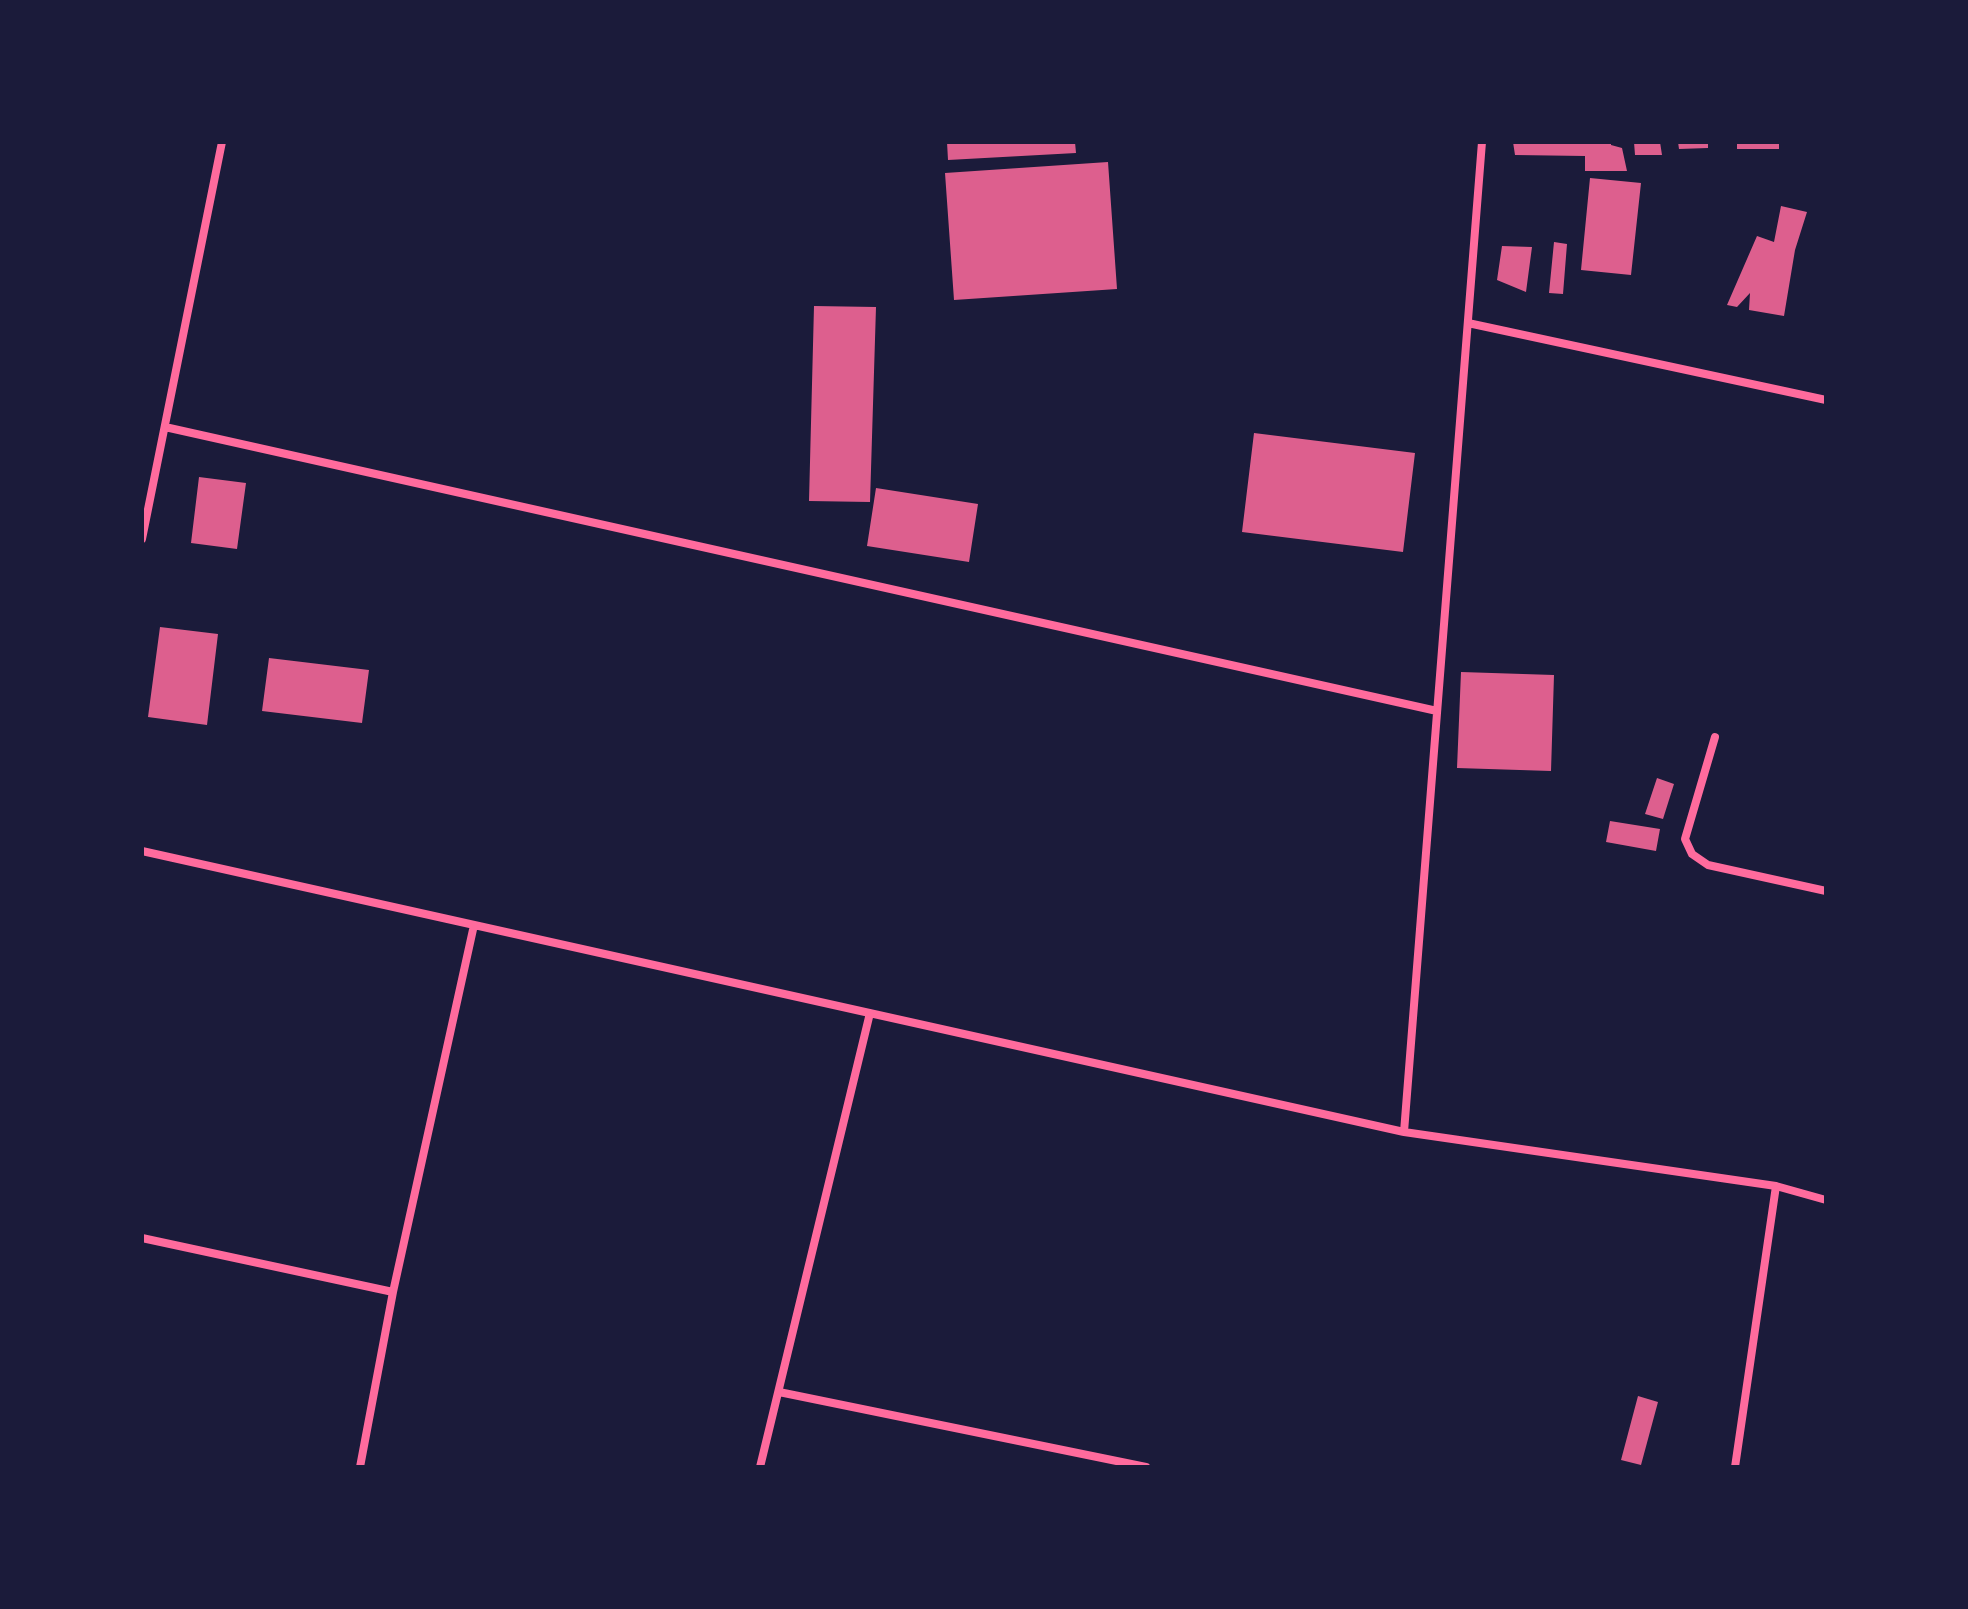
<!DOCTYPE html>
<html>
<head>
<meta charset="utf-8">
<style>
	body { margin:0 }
	#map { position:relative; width:1968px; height:1609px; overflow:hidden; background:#1b1b3a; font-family:Commissioner,sans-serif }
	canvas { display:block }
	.frame { position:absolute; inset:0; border:144px solid #1b1b3a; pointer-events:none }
</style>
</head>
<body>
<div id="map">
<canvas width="1968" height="1609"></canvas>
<div class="frame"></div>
</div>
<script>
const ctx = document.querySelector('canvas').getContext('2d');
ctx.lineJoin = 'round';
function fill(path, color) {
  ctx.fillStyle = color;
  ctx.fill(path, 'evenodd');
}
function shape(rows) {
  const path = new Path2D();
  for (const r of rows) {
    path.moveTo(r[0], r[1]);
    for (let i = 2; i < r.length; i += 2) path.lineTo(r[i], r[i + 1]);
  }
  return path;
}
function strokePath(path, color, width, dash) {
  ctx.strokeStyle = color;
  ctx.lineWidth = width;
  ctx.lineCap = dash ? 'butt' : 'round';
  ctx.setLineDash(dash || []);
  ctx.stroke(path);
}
const building = shape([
	[947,142,1075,142,1076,153,948,160],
	[1513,142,1611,142,1611,145,1622,148,1627,171,1585,171,1585,156,1515,155],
	[1634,142,1660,142,1662,155,1635,155],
	[1678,142,1708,142,1708,148,1679,149],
	[1737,142,1779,142,1779,149,1737,149],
	[1108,162,1117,289,954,300,945,173],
	[1590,178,1641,183,1631,275,1581,270],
	[1781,206,1807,212,1795,250,1784,316,1749,310,1750,293,1737,307,1727,305,1757,236,1774,242],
	[1554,242,1567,244,1563,294,1549,293],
	[1502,246,1532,247,1526,292,1497,280],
	[814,306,876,307,870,502,809,501],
	[1254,433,1415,453,1403,552,1242,532],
	[199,477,246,483,237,549,191,543],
	[876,488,978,504,969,562,867,546],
	[160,627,218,634,207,725,148,717],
	[269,658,369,670,362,723,262,711],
	[1461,672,1554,675,1551,771,1457,768],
	[1657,778,1674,784,1663,819,1645,814],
	[1610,821,1660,829,1656,851,1606,842],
	[1638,1396,1658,1402,1641,1465,1621,1460]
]);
const minor = shape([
	[1468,323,1826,400],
	[165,427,1437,711],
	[142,539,222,142],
	[1715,737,1685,839,1692,854,1708,865,1826,891],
	[142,851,1404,1132,1776,1186,1826,1200],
	[1404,1132,1482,142],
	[142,1238,393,1292],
	[779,1392,1146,1467],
	[360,1467,393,1292,474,925],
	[760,1467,870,1013],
	[1735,1467,1776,1186]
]);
fill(building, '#dd5f8e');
strokePath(minor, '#ff6b9d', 8);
</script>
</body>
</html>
